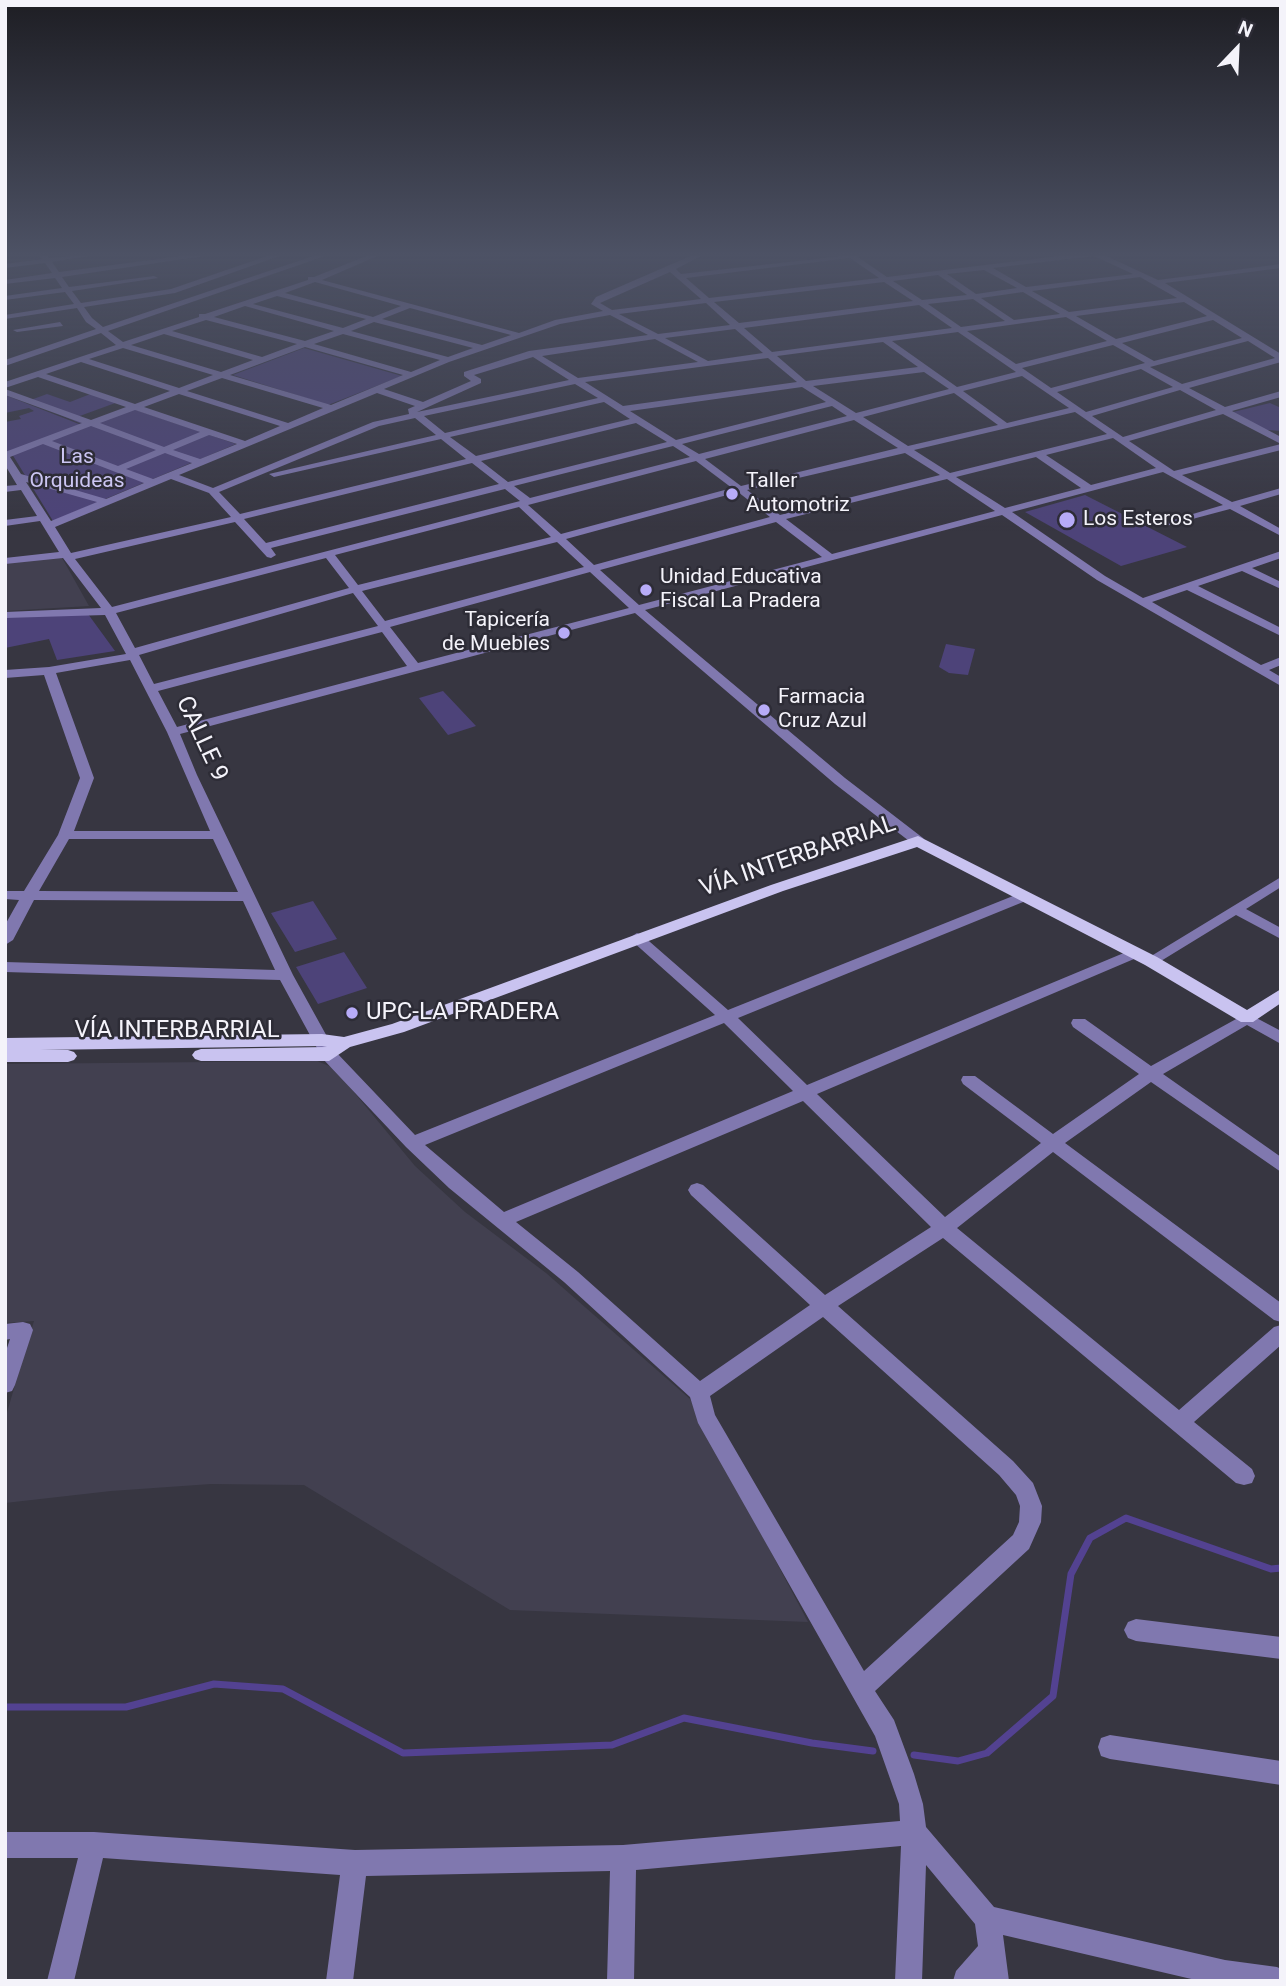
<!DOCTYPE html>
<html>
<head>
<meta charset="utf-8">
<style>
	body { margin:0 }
	#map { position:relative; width:1286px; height:1986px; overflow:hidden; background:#373641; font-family:Roboto,sans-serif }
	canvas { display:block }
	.frame { position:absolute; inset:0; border:7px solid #f4f3fa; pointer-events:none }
	.north { position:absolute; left:1202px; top:14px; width:70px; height:70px; -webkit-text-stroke:5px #2d2c36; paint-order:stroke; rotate:23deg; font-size:19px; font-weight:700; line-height:28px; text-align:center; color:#f4f3fa }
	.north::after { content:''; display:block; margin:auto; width:24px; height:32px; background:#f4f3fa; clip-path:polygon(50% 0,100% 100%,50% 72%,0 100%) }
</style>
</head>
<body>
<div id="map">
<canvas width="1286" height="1986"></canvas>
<div class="frame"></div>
<div class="north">N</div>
</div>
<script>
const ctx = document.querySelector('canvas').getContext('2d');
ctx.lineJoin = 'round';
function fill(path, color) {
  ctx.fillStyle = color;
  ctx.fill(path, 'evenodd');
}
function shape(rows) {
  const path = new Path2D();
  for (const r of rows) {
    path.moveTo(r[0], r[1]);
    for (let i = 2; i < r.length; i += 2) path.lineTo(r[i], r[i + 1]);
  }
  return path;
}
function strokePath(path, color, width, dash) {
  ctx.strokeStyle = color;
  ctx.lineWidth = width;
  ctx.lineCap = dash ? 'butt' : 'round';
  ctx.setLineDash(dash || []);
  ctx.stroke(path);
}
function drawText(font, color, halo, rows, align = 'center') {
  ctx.font = font + ' Roboto,sans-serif';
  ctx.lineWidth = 5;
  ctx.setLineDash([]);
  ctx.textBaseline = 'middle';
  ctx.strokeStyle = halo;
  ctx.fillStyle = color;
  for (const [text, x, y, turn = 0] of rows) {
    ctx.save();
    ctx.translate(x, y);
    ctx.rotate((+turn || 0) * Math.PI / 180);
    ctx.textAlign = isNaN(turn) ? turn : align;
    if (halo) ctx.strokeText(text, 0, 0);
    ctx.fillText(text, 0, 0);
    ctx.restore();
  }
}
const built = shape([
	[61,556,89,606,5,611,5,563],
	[317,1061,334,1068,415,1166,465,1212,546,1273,690,1399,808,1622,510,1610,304,1485,211,1484,111,1491,5,1503,5,1419,34,1321,5,1323,5,1064]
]);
const green = shape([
	[304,348,402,376,328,405,233,375],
	[93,393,118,402,77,417,84,425,28,401,47,394,70,402],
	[5,395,84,426,133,409,236,444,53,521,12,454,5,450,5,422,21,419,19,416,34,411,29,408,5,413],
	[1270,403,1281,408,1281,431,1268,430,1267,432,1229,413],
	[1085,495,1187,547,1121,566,1025,512],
	[88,614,115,651,57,660,49,639,5,648,5,617],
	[946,644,975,649,968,675,949,673,939,667],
	[443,691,476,726,448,735,419,698],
	[313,901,337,939,295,952,271,913],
	[344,952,367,988,318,1004,296,967]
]);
const stream = shape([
	[5,1707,126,1707,214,1684,283,1689,403,1753,612,1745,684,1718,812,1743,873,1751],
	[914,1755,958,1761,987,1753,1053,1696,1071,1574,1090,1538,1126,1518,1271,1569,1281,1568]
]);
const minor = shape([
	[38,254,46,254,49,258,100,254,52,262,59,272,196,254,218,254,62,277,69,287,154,276,158,278,72,291,81,303,171,289,273,254,285,254,175,293,84,307,92,318,103,327,319,254,331,254,108,331,123,342,199,317,199,314,205,314,308,280,308,277,314,277,371,254,382,254,322,280,519,333,555,320,603,311,591,304,596,297,695,254,705,254,676,269,681,274,860,254,858,257,887,277,1075,254,1102,254,1158,280,1281,264,1281,268,1165,283,1281,354,1281,362,1189,388,1225,407,1281,391,1281,397,1232,411,1281,437,1281,444,1223,414,1129,441,1174,471,1281,444,1281,450,1182,475,1232,502,1281,488,1281,494,1240,506,1281,529,1281,536,1230,509,1166,526,1166,522,1223,505,1163,472,1012,512,1105,576,1143,598,1281,551,1281,558,1252,568,1281,582,1281,589,1242,571,1198,586,1281,628,1281,636,1187,590,1152,602,1261,665,1281,657,1281,665,1269,670,1281,677,1281,686,1097,580,1002,515,645,610,845,778,923,838,925,841,923,844,913,844,835,784,635,613,180,734,197,775,293,975,335,1051,415,1135,715,1015,632,941,629,938,637,933,642,935,728,1010,1018,894,1028,894,1030,897,1028,900,738,1018,807,1085,1131,950,1141,950,1144,953,1141,956,817,1094,945,1217,1041,1143,963,1084,961,1080,963,1076,975,1076,1053,1134,1139,1074,1073,1027,1071,1023,1073,1019,1085,1019,1151,1066,1247,1013,1281,1031,1281,1044,1247,1025,1163,1074,1281,1157,1281,1172,1151,1082,1065,1143,1281,1303,1281,1322,1274,1320,1053,1152,957,1228,1179,1410,1274,1327,1281,1325,1281,1345,1194,1422,1252,1469,1255,1476,1252,1483,1244,1485,1236,1483,943,1238,838,1306,1013,1461,1033,1483,1042,1506,1041,1522,1029,1549,875,1691,894,1720,914,1774,923,1804,926,1827,994,1907,1225,1960,1277,1967,1281,1969,1281,1981,1200,1981,1003,1935,1009,1981,953,1981,956,1971,978,1946,975,1924,926,1865,922,1981,895,1981,901,1846,636,1870,634,1981,607,1981,610,1871,366,1876,353,1981,326,1981,340,1875,103,1858,74,1981,47,1981,78,1858,5,1858,5,1832,94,1832,355,1850,623,1845,900,1821,899,1804,875,1736,698,1423,690,1397,564,1282,449,1188,406,1147,323,1059,280,980,5,972,5,962,275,970,243,901,34,900,13,940,5,945,5,925,19,900,5,899,5,891,24,891,58,835,80,778,44,675,5,678,5,670,49,667,126,654,105,615,5,618,5,612,101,608,63,558,5,564,5,558,59,552,40,521,5,526,5,520,37,516,21,490,5,492,5,486,17,485,5,465,5,452,82,423,5,395,5,389,91,420,126,407,38,377,5,388,5,382,116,345,101,333,5,366,5,360,96,329,86,322,77,308,5,319,5,315,74,304,65,292,5,300,5,296,62,288,55,278,5,284,5,280,52,273,45,263,5,268,5,264,42,259,38,254],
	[1094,256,1133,274,1026,287,993,268,1094,256],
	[850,258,879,278,709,298,686,278,850,258],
	[984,270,1017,288,976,294,947,274,984,270],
	[670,272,701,299,612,310,600,303,670,272],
	[938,275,967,295,922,300,893,281,938,275],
	[1140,277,1177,298,1069,312,1032,291,1140,277],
	[315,282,401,306,373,317,285,293,315,282],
	[884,282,913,301,739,323,714,302,884,282],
	[1023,292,1060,314,1014,320,981,298,1023,292],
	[277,296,366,319,343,328,253,304,277,296],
	[973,299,1005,321,961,327,928,304,973,299],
	[1184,302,1207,316,1116,339,1076,316,1184,302],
	[706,303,730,325,658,334,619,314,706,303],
	[919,305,952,328,772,352,744,328,919,305],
	[245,306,334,331,305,341,214,317,245,306],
	[410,308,511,335,482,345,382,319,410,308],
	[610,315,648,335,529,351,464,372,464,376,471,381,423,402,384,389,449,362,560,324,610,315],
	[1066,317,1107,341,1016,364,967,331,1066,317],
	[206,320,297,344,262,357,172,331,206,320],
	[1213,320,1242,338,1154,361,1122,343,1213,320],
	[374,322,473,348,448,357,351,331,374,322],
	[735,329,763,353,708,361,665,338,735,329],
	[958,332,1016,372,957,387,892,341,958,332],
	[164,334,253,360,221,372,131,345,164,334],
	[343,334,440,360,411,372,314,344,343,334],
	[655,339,698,362,578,378,542,356,655,339],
	[1248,341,1275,358,1182,384,1150,367,1248,341],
	[883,342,918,367,806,381,777,356,883,342],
	[1113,345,1145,363,1051,388,1022,368,1113,345],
	[305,347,403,375,331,405,230,375,305,347],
	[123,348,213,375,179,388,89,359,123,348],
	[533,357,569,380,417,412,481,383,481,379,474,375,533,357],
	[768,358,797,382,623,406,585,382,768,358],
	[81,362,170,391,135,404,46,374,81,362],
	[1141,369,1173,387,1086,412,1057,392,1141,369],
	[924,372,949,389,856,413,813,386,924,372],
	[1022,376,1069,408,1007,423,963,391,1022,376],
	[222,378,323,408,288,423,187,391,222,378],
	[575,384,598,398,445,433,424,416,575,384],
	[802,387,826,402,676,440,630,411,802,387],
	[1180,390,1216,410,1123,437,1092,416,1180,390],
	[377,393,415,406,408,409,409,414,373,422,213,488,179,475,377,393],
	[954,393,998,425,908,446,863,417,954,393],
	[179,394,280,426,245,441,144,407,179,394],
	[604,402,630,419,476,456,450,437,604,402],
	[832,406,847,416,699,454,682,444,832,406],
	[135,410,200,432,164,447,100,423,135,410],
	[1075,412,1107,434,950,473,914,450,1075,412],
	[415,418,436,435,269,474,274,477,441,439,466,459,240,514,219,492,379,426,415,418],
	[854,420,898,448,741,486,705,459,854,420],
	[636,423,667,442,508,482,481,461,636,423],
	[91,426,156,450,118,466,52,441,91,426],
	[209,435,237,444,200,459,173,450,209,435],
	[1113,438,1156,468,1091,485,1046,455,1113,438],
	[43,444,144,483,106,499,21,474,10,457,43,444],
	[673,446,690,457,530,498,514,486,673,446],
	[165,453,192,463,153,479,126,469,165,453],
	[905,453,940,475,780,515,747,490,905,453],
	[1036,457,1081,488,1005,508,956,477,1036,457],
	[696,461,732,488,561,534,528,505,696,461],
	[472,463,499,484,266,543,244,519,472,463],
	[171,479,209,493,231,517,71,553,55,527,171,479],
	[947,479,995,511,832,554,786,519,947,479],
	[26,482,97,502,51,521,26,482],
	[505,489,520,501,112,607,75,559,235,522,267,557,271,558,276,555,271,548,505,489],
	[738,492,770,517,594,565,566,539,738,492],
	[519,507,551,537,358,585,335,555,519,507],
	[776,522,822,557,639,605,600,570,776,522],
	[557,542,584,567,385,621,362,591,557,542],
	[326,558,349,588,135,648,116,613,326,558],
	[590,572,629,608,418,663,390,627,590,572],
	[353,593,378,626,154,684,139,655,353,593],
	[382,632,407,666,177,727,158,691,382,632],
	[130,660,167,732,210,831,74,831,94,778,56,673,130,660],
	[69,839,213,839,238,892,39,891,69,839],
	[724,1023,793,1091,504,1212,425,1145,724,1023],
	[803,1101,931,1227,825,1295,703,1185,697,1183,691,1185,688,1190,691,1195,810,1305,700,1381,578,1272,516,1222,803,1101],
	[823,1317,999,1475,1016,1495,1020,1506,1019,1522,1013,1535,864,1671,715,1415,710,1396,823,1317],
	[60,322,63,326,17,332,13,330,60,322],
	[1281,877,1281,887,1246,909,1281,928,1281,939,1236,915,1156,964,1151,966,1143,961,1281,877],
	[23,1322,30,1324,33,1330,15,1385,12,1391,5,1393,5,1354,10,1339,5,1340,5,1324,23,1322],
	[1136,1619,1281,1637,1281,1659,1136,1641,1128,1638,1124,1630,1128,1622,1136,1619],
	[1110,1735,1281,1761,1281,1785,1110,1759,1101,1756,1098,1747,1101,1738,1110,1735]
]);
const major = shape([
	[918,836,1157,957,1247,1010,1281,989,1281,1003,1253,1022,1241,1022,1145,965,917,847,783,891,404,1032,350,1047,329,1061,201,1061,195,1059,192,1055,195,1051,201,1049,327,1047,322,1046,40,1050,68,1050,74,1052,77,1056,74,1060,68,1062,5,1062,5,1038,322,1034,344,1037,392,1024,771,885,918,836]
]);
const markers = [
	[732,494,7,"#b7abf8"],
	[1067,520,9,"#b7abf8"],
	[646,590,7,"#b7abf8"],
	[564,633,7,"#b7abf8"],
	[764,710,7,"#b7abf8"],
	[352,1013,7,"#b7abf8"]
];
const farParknames = [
	["Las",77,458],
	["Orquideas",77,482]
];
const farPoinames = [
	["Taller",746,482],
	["Automotriz",746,506],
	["Los Esteros",1083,520],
	["Unidad Educativa",660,578],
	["Fiscal La Pradera",660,602],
	["Tapicería",550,621,"right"],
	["de Muebles",550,645,"right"],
	["Farmacia",778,698],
	["Cruz Azul",778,722]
];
const streetNames = [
	["CALLE 9",201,739,65],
	["VÍA INTERBARRIAL",798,857,-19],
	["VÍA INTERBARRIAL",177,1031]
];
const poiNames = [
	["UPC-LA PRADERA",366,1013]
];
fill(built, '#424050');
fill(green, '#4d4379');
strokePath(stream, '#534291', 7);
fill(minor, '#8078af');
fill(major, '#c9c3f0');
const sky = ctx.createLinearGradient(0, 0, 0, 532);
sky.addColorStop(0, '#1e1e24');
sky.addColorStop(0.48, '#4d5265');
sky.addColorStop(1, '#4d526500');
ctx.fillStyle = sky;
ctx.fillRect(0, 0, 1286, 532);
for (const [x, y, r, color] of markers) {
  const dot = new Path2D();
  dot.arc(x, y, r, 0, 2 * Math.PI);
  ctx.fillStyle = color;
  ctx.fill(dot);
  strokePath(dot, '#2d2c36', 2.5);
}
drawText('21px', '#ccc6f3', '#2d2c36', farParknames);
drawText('21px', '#f4f3fa', '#2d2c36', farPoinames, 'left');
drawText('24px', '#f4f3fa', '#2d2c36', streetNames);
drawText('24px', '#f4f3fa', '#2d2c36', poiNames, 'left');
</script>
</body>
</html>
